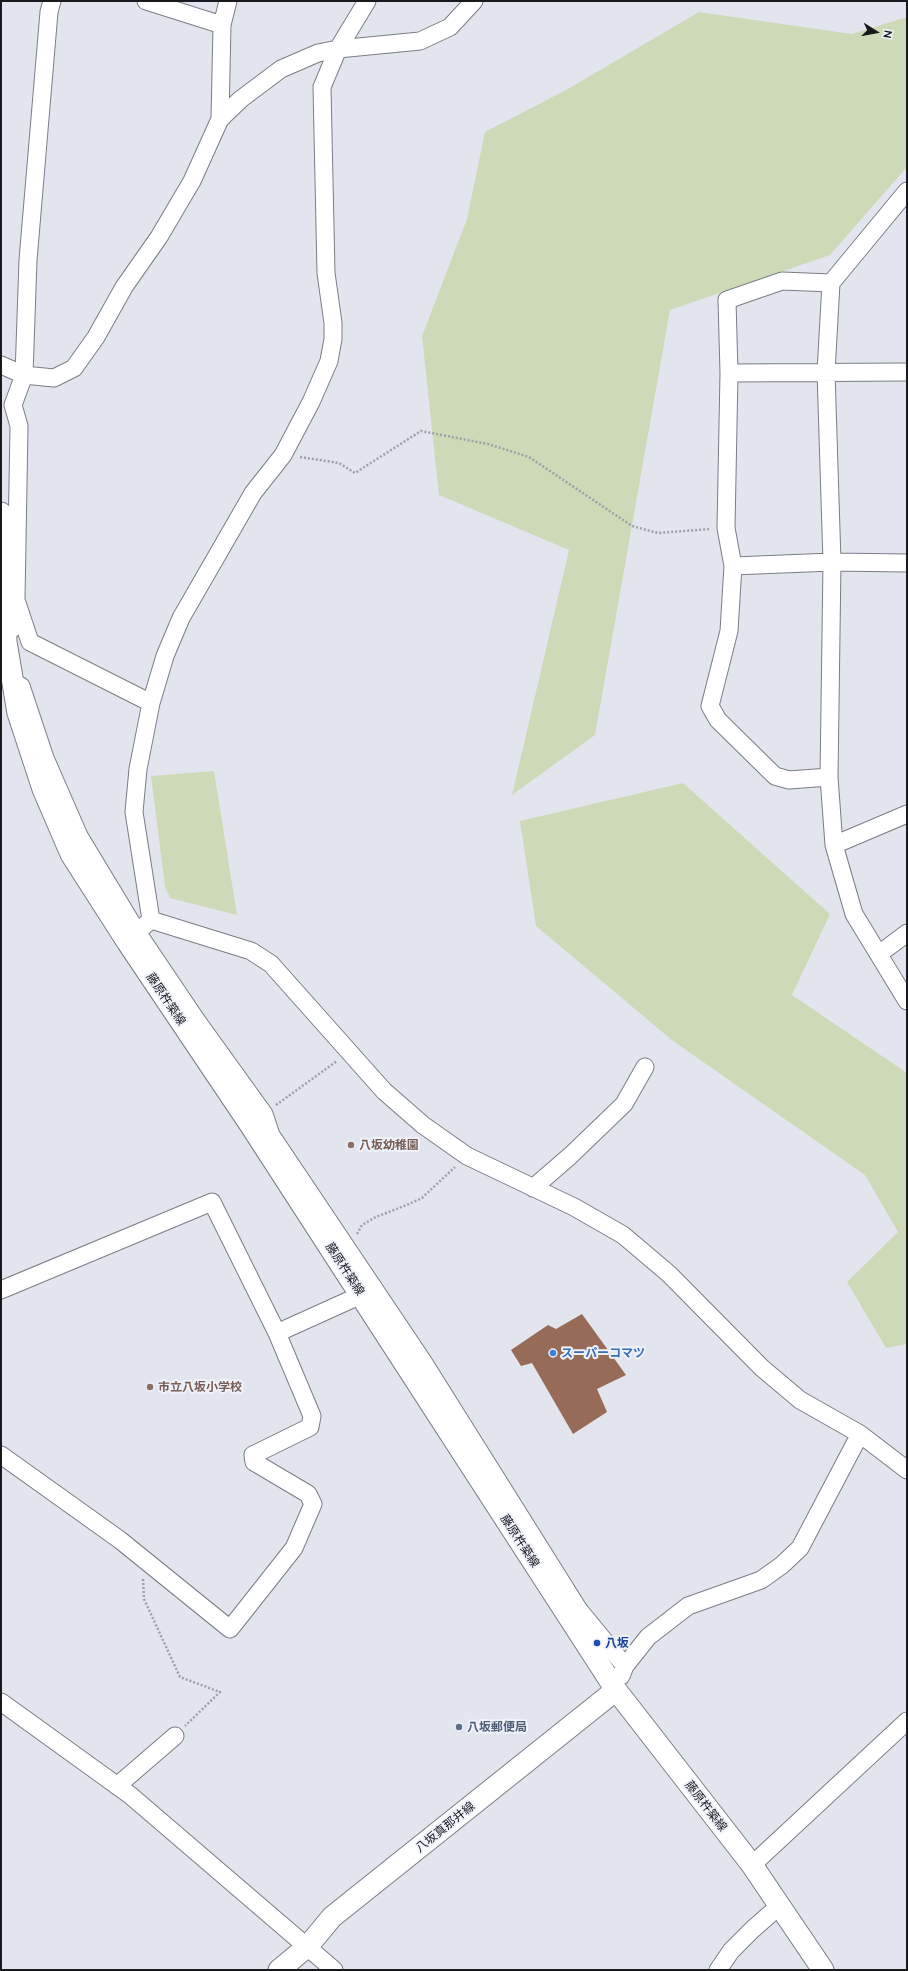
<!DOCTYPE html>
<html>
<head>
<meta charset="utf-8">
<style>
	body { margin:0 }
	#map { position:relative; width:908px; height:1971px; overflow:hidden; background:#e2e5ee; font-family:Ubuntu,sans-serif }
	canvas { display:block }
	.frame { position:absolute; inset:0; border:2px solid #18191d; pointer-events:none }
	.north { position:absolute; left:856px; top:12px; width:40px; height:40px; -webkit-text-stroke:3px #eff2fb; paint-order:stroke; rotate:101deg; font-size:11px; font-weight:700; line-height:16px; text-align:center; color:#18191d }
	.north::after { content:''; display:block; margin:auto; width:14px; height:18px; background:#18191d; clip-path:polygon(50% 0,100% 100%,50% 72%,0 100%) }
</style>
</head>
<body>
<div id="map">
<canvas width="908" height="1971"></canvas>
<div class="frame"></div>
<div class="north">N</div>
</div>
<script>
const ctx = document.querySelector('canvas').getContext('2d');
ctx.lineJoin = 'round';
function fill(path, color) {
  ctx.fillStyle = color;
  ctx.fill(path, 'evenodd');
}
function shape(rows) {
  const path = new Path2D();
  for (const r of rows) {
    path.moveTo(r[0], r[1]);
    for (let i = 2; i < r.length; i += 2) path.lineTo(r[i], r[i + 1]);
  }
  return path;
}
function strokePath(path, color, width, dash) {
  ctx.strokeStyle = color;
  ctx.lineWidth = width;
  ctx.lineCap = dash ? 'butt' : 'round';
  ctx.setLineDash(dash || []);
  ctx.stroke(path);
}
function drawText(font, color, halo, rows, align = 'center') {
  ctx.font = font + ' Ubuntu,"Noto Sans JP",sans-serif';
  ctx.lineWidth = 4;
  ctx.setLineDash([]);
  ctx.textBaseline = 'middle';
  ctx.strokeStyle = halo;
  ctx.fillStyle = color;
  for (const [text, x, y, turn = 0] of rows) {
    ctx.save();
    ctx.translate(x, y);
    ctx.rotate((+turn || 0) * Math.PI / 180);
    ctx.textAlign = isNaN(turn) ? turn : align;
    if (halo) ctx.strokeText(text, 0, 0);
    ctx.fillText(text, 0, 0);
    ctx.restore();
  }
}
const green = shape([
	[699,12,852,34,907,17,907,167,830,255,670,310,595,735,512,795,569,550,439,495,422,336,467,219,485,132,566,90],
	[214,771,237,915,170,898,165,887,151,776],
	[683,783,830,914,792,995,907,1073,907,1344,886,1348,847,1282,898,1232,865,1175,673,1041,536,926,520,821]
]);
const building = shape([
	[582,1314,626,1375,597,1389,607,1412,573,1434,532,1363,521,1366,511,1350,548,1325,556,1329]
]);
const path = shape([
	[300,457,339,463,355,473,421,431,488,444,529,457,632,526,658,533,710,529],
	[276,1105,337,1061],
	[357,1234,362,1225,376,1217,409,1204,422,1198,455,1167],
	[143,1579,144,1599,180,1677,220,1692,185,1726]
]);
const minor = shape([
	[146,1,222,25],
	[220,119,241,99,281,69,318,53,338,49,420,41,450,27,474,1],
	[907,191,831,283,826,372,832,562,829,777,834,845,854,914,907,1001],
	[1,365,24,375,54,378,74,368,96,337,124,287,159,237,192,181,220,119,222,25,228,1],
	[729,373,907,372],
	[733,566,832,562,907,563],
	[17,603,30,642,151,703],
	[12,629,16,599,19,426,13,405,24,375,28,260,49,12,52,1],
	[21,686,45,758,79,836,137,932,197,1021,264,1114,271,1135,424,1363,579,1610,625,1666],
	[829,777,789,780,775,776,718,720,710,706,729,631,733,566,726,528,729,373,727,300,782,281,831,283],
	[834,845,907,814],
	[151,920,134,812,138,769,151,703,165,656,181,618,253,493,283,455,311,402,329,361,333,339,333,323,326,273,322,87,338,49,367,1],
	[130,941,137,932,151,920,251,951,271,964,384,1091,423,1125,467,1156,574,1207,623,1235,669,1274,762,1368,800,1400,860,1434,907,1470],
	[879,954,907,933],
	[533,1188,570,1156,624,1104,645,1067],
	[1,1290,212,1202,277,1333,361,1295],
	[1,1455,120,1540,230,1629,294,1548,313,1504,308,1494,254,1462,253,1455,310,1427,312,1416,277,1333],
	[621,1676,625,1666,648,1637,688,1606,761,1580,782,1565,800,1548,860,1434],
	[1,1702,130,1795,334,1970],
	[117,1786,175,1736],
	[752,1865,907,1721],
	[718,1970,731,1951,753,1929,778,1907]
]);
const major = shape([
	[1,513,6,642,18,713,43,789,71,854,128,943,251,1126,616,1690,752,1865,823,1970],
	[279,1970,308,1946,332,1917,616,1690]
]);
const markers = [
	[351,1145,4,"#8d6e63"],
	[553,1353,4,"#3f7fe0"],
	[150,1387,4,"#8d6e63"],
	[597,1643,4,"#1a4fb4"],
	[459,1727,4,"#5c6f8a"]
];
const streetNames = [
	["藤原杵築線",166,999,56],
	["藤原杵築線",345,1269,57],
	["藤原杵築線",520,1541,57],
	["藤原杵築線",706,1806,52],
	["八坂真那井線",445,1827,-39]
];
const educationNames = [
	["八坂幼稚園",359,1145],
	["市立八坂小学校",158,1387]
];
const shopNames = [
	["スーパーコマツ",561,1353]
];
const transitNames = [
	["八坂",605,1643]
];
const serviceNames = [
	["八坂郵便局",467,1727]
];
fill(green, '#cedab7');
fill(building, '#986b58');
strokePath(minor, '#7a7d85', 19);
strokePath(major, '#7a7d85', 23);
strokePath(path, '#9ea0a7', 2.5, [2, 2]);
strokePath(minor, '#fff', 17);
strokePath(major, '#fff', 21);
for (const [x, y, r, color] of markers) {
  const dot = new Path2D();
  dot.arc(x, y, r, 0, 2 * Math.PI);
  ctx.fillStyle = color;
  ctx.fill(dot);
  strokePath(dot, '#eff2fb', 1.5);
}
drawText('12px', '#18191d', '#eff2fb', streetNames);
drawText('bold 12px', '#785e54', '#eff2fb', educationNames, 'left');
drawText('bold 12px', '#366cbe', '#eff2fb', shopNames, 'left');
drawText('bold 12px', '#164399', '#eff2fb', transitNames, 'left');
drawText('bold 12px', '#4e5e75', '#eff2fb', serviceNames, 'left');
</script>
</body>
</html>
